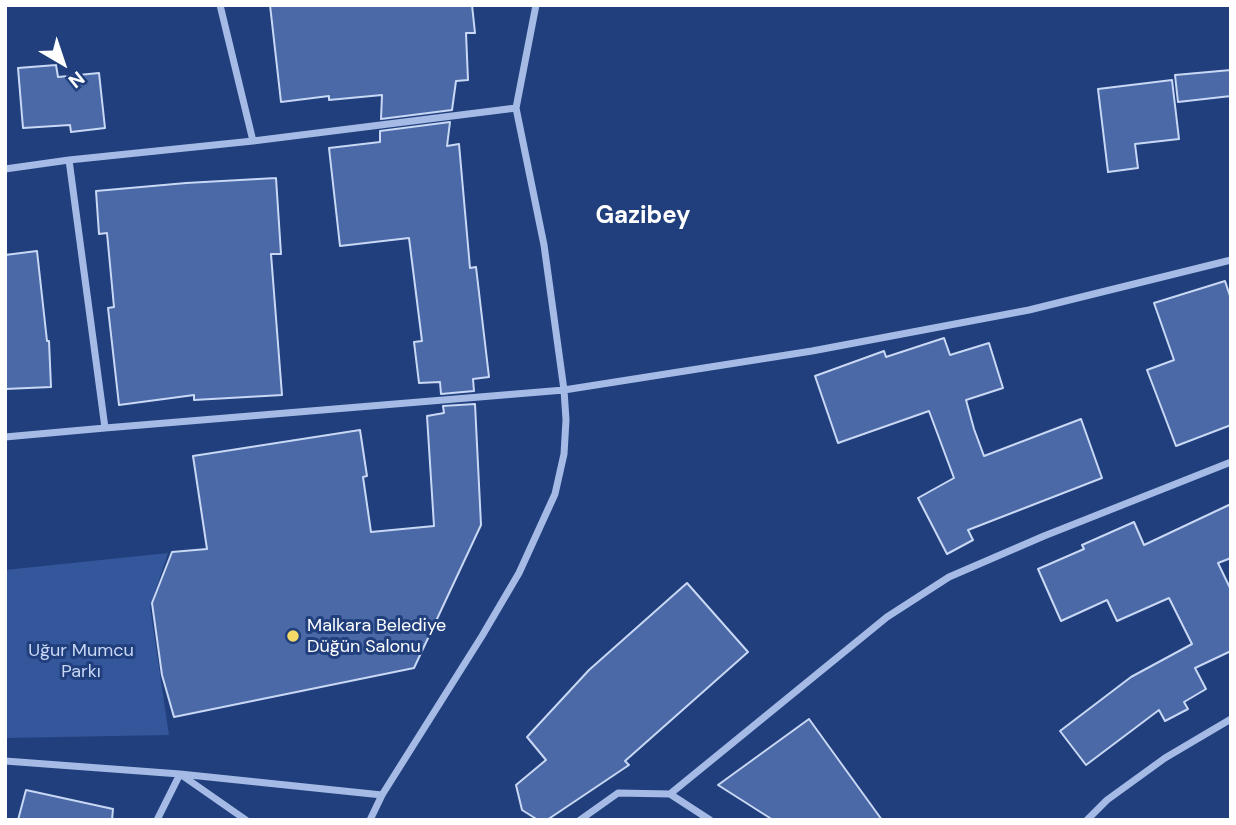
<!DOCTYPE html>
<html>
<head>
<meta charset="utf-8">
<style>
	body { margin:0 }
	#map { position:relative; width:1236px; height:825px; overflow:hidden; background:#213f7d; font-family:"DM Sans",sans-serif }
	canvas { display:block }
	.frame { position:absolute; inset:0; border:7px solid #fff; pointer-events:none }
	.north { position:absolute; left:28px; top:28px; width:70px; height:70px; -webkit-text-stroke:5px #213f7d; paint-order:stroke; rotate:141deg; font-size:19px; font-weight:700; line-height:28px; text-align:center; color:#fff }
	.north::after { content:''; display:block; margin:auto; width:24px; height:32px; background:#fff; clip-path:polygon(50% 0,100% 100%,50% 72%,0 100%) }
</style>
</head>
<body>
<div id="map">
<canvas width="1236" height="825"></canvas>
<div class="frame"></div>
<div class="north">N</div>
</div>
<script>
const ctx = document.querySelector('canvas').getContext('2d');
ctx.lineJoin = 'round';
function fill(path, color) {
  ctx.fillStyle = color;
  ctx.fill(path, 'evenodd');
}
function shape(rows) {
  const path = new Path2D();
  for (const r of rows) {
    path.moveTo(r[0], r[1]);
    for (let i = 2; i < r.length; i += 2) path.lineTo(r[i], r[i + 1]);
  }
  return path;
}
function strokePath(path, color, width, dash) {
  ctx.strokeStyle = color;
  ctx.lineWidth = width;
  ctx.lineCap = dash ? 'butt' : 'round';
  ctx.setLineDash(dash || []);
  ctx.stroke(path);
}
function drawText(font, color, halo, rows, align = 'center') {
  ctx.font = font + ' "DM Sans",sans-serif';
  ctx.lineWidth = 6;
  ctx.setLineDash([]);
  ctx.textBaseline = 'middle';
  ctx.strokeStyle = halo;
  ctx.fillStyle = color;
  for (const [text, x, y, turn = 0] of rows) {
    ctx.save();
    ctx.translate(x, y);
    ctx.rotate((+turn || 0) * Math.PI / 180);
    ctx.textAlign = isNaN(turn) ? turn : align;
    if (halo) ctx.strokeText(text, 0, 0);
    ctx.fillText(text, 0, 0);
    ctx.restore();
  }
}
const green = shape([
	[168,553,150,607,169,735,5,738,5,570]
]);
const building = shape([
	[270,5,472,5,475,33,466,33,468,80,456,81,452,110,381,119,382,95,329,100,329,96,281,102,270,5],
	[56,65,58,77,99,73,105,128,71,132,70,125,23,128,18,68,56,65],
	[1231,70,1231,96,1178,102,1175,75,1231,70],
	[1172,80,1179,139,1135,144,1138,168,1108,172,1098,89,1172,80],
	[450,122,447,146,459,144,470,268,476,267,489,377,473,379,474,391,441,394,440,382,419,383,414,342,422,341,409,238,340,246,329,148,380,142,380,131,450,122],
	[276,178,281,254,271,254,282,395,194,400,194,395,119,405,108,308,114,307,107,233,99,234,96,191,186,183,276,178],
	[37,251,47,341,49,341,51,387,5,389,5,255,37,251],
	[1225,281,1231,299,1231,425,1176,446,1147,370,1174,360,1154,303,1225,281],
	[944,338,950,355,989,343,1003,388,966,400,974,429,984,456,1081,419,1102,478,968,530,973,540,947,554,918,498,954,478,929,411,838,443,815,376,884,351,886,357,944,338],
	[475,404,481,525,414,668,174,717,162,675,152,603,172,552,207,549,193,456,360,430,367,476,363,477,371,532,434,526,427,416,444,413,443,406,475,404],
	[1231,504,1231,558,1218,563,1231,590,1231,651,1195,668,1206,689,1184,702,1188,709,1165,721,1159,710,1086,765,1060,731,1131,677,1192,644,1169,598,1117,621,1107,600,1061,621,1038,569,1084,549,1082,545,1134,522,1144,545,1231,504],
	[687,583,748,652,625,761,629,765,547,820,538,820,522,810,516,785,546,760,527,737,589,670,687,583],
	[809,719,882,820,773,820,718,785,809,719],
	[26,790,113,809,112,820,18,820,26,790]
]);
const minor = shape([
	[220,5,253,141],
	[69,160,105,428,564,390,812,351,1029,310,1231,260],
	[5,169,69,160,253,141,516,108],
	[5,437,105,428],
	[5,761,180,774,246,820],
	[670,794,887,617,949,577,1044,536,1231,462],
	[157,820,180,774,382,795],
	[370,820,382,795,482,636,519,573,555,494,564,454,566,420,564,390,544,245,516,108,536,5],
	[580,820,618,793,670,794,710,820],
	[1087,820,1107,800,1165,758,1231,719]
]);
const markers = [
	[293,636,7,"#f3da67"]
];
const poiNames = [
	["Malkara Belediye",307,626],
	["Düğün Salonu",307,647]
];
const parkNames = [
	["Uğur Mumcu",81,651],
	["Parkı",81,672]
];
const districtNames = [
	["Gazibey",643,217]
];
fill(green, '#34579b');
fill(building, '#4a69a6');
strokePath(building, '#c9d8f5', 2);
strokePath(minor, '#a5bbe6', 7);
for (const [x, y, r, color] of markers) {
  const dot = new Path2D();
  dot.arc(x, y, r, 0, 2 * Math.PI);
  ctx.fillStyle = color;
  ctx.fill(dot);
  strokePath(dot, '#213f7d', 2.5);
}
drawText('18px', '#fff', '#213f7d', poiNames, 'left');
drawText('18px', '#c9d8f5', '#213f7d', parkNames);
drawText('bold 24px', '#fff', '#213f7d', districtNames);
</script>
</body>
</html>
